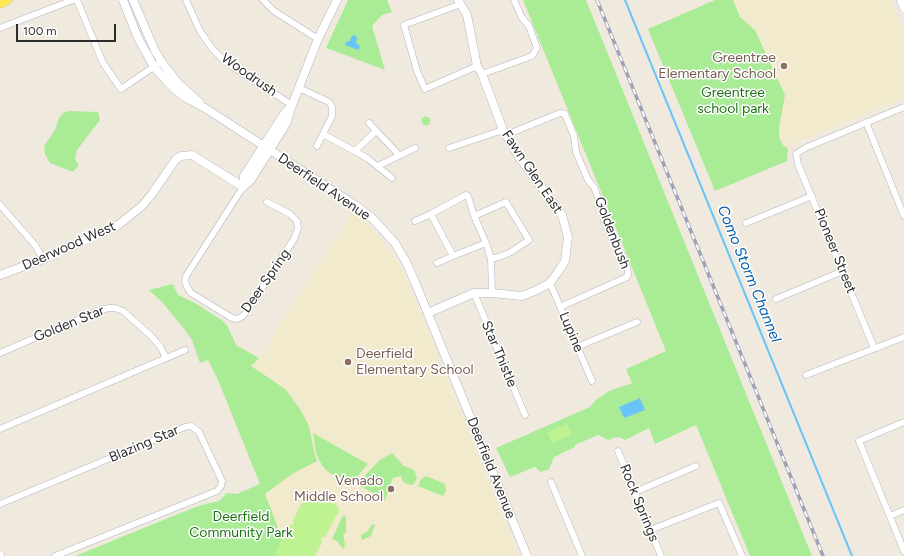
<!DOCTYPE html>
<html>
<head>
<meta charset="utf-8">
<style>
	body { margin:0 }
	#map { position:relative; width:904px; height:556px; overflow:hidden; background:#f0eade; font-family:Figtree,sans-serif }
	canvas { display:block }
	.scale { position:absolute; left:16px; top:24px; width:100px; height:18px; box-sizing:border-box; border:2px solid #2d2d2d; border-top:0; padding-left:5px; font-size:12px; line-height:14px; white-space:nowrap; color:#2d2d2d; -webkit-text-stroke:3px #fff; paint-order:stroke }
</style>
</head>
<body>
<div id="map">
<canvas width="904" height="556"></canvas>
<div class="scale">100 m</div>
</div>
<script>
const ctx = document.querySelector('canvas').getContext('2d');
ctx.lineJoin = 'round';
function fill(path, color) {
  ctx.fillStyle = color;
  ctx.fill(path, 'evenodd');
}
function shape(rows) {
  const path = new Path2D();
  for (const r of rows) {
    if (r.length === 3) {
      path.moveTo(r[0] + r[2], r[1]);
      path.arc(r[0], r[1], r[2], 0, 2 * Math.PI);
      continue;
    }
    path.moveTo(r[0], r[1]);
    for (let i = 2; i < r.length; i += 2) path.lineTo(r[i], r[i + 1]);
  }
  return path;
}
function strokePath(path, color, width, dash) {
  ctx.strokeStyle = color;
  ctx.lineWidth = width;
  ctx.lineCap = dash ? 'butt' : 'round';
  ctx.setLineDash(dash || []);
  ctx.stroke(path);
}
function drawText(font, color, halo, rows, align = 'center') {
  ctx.font = font + ' Figtree,sans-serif';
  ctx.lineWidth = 3;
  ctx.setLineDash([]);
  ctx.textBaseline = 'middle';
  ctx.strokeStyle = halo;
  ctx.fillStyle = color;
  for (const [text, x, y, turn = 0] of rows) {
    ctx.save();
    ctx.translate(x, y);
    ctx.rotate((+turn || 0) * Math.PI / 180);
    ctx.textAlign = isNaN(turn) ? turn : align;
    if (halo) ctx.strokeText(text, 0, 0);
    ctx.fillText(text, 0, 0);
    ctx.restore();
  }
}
const education = shape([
	[716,0,890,0,904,34,904,98,793,144,786,152,715,191],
	[352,213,371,227,401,267,519,556,289,556,221,385,235,383,259,358]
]);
const green = shape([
	[348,0,387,0,392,12,382,15,372,26,385,70,326,48],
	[523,0,586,0,812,556,750,556,696,425,655,444,649,428,625,440,620,437,613,438,608,440,598,435,575,445,575,447,554,457,549,469,541,472,535,467,510,477,496,448,590,407,596,400,609,391,632,383,626,369,666,351],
	[715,0,733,0,740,17,755,30,785,95,779,128,779,138,783,145,788,149,787,161,715,191,648,29],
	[69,111,98,112,100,120,77,150,75,159,79,165,73,172,50,163,45,154,44,146,55,130,59,118,63,113],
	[426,121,4.5],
	[173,284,178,295,195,303,223,321,228,327,236,345,259,358,251,366,285,389,300,409,309,426,314,451,317,461,292,474,265,494,289,556,75,556,198,506,219,501,227,493,237,494,260,484,218,380,208,360,200,363,192,340,185,330,163,303,149,290],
	[313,433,368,464,356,478,346,480,331,474,324,468,319,460,316,452],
	[392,453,402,464,402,465,414,470,417,478,414,484,410,485,403,482,401,476,393,478,385,500,360,486,363,478,370,470,380,460],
	[426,476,445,484,446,490,443,496,418,486,421,479],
	[346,516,346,533,343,533,345,545,343,549,338,542,332,539,342,517],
	[372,524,375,525,371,536,362,540,361,535,368,531]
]);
const pitch = shape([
	[567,424,572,435,552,443,547,432],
	[311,492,338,506,339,511,325,537,321,538,322,543,315,556,277,556,275,552,290,525,294,524,293,520,307,493]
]);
const water = shape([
	[355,35,357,38,356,43,360,46,358,50,345,45,347,41,349,42,352,36],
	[640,398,645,410,624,418,619,407]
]);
const stream = shape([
	[625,0,852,556]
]);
const minor = shape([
	[77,0,103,63,121,89,161,62],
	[186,0,200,31,211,47,221,58,233,67,292,105],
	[263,0,274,11,318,39],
	[461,4,404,25,417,71,425,89,477,66],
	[0,28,73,0],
	[482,74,532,56,537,48,529,26,522,18,514,0],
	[299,88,327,101,330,103,332,107,332,116,323,134,367,158,392,178],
	[866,122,904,216],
	[369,123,399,155],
	[506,135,560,113,565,114,574,136,576,152,588,180,594,187,602,208,604,220,612,239,619,248,627,267,628,273,627,277,560,307],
	[317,146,323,134],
	[449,148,503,130],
	[355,151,376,131],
	[378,166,415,148],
	[243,187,186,276,185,281,187,287,191,293,232,318,237,319,243,316,247,311,294,239,298,228,297,221,290,214,267,202],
	[0,205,35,245,43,259],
	[474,216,506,202,529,240,511,252,502,256,491,259],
	[415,221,431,214],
	[746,223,812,196],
	[486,243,453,256,431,214,466,195,468,196,474,216,486,243,491,259,492,293],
	[437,263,453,256],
	[550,283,592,381],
	[474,293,525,415],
	[776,299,843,271],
	[577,347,637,322],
	[874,348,798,164,796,154,805,148,904,107],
	[0,353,100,310,109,308,115,308,123,311,150,335,160,346,166,358],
	[806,375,904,337],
	[904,422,859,441,904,551],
	[0,429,185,350],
	[618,451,661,556],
	[551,482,582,556],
	[635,492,696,466],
	[0,504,185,427,191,426,199,432,222,481,221,486,217,491,55,556],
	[890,516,904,510],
	[650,530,719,503,742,556]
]);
const tertiary = shape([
	[123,0,138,38,147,54,154,67,173,88,186,98,205,108,355,205,372,218,395,243,406,262,415,282,527,556],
	[133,0,155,51,163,64,178,83,199,102],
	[901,0,904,8],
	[243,187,251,180,286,124,292,105,318,39,337,0],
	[243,187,244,176,284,114,291,106],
	[0,275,43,259,117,226,142,206,152,194,176,159,181,156,192,155,243,187],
	[428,313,474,293,492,293,522,296,537,290,550,283,558,272,565,261,568,237,562,215,519,157,503,130,482,74,477,66,467,15,458,0],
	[0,555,0,556]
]);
const primary = shape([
	[0,3,7,0]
]);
const rail = shape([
	[597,0,823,556]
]);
const markers = [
	[784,66,4,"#8d6e63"],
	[348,362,4,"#8d6e63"],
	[391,489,4,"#8d6e63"]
];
const educationNames = [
	["Greentree",776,58],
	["Elementary School",776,74],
	["Deerfield",356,354,"left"],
	["Elementary School",356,370,"left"],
	["Venado",383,481],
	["Middle School",383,497]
];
const streetNames = [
	["Woodrush",249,75,35],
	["Fawn Glen East",532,172,56],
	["Deerfield Avenue",324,187,34],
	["Goldenbush",612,233,69],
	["Deerwood West",69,246,-24],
	["Pioneer Street",835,251,68],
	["Deer Spring",266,281,-55],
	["Golden Star",69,324,-22],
	["Lupine",571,332,67],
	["Star Thistle",499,354,67],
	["Blazing Star",144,444,-23],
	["Deerfield Avenue",491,468,68],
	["Rock Springs",639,503,68]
];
const parkNames = [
	["Greentree",733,93],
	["school park",733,109],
	["Deerfield",241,517],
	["Community Park",241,533]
];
const waterNames = [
	["Como Storm Channel",749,274,68]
];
fill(education, '#f2eacd');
fill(green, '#aaeb96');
fill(pitch, '#bff391');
fill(water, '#69c4fa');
strokePath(stream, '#69c4fa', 2);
strokePath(minor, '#b2b3c2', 7);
strokePath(tertiary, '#b2b3c2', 9);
strokePath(primary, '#cdcdcd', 11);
strokePath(minor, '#fff', 6);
strokePath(tertiary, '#fff', 8);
strokePath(primary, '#fee855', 10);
strokePath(rail, '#a0a1b9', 3.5);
strokePath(rail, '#fff', 2, [6]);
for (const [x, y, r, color] of markers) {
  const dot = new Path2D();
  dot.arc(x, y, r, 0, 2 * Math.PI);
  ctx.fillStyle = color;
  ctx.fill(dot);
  strokePath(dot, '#fff', 1.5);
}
drawText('14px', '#785e54', '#fff', educationNames, 'right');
drawText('14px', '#2d2d2d', '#fff', streetNames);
drawText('14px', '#1d7314', '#fff', parkNames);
drawText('italic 15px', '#0060ae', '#fff', waterNames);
</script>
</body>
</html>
